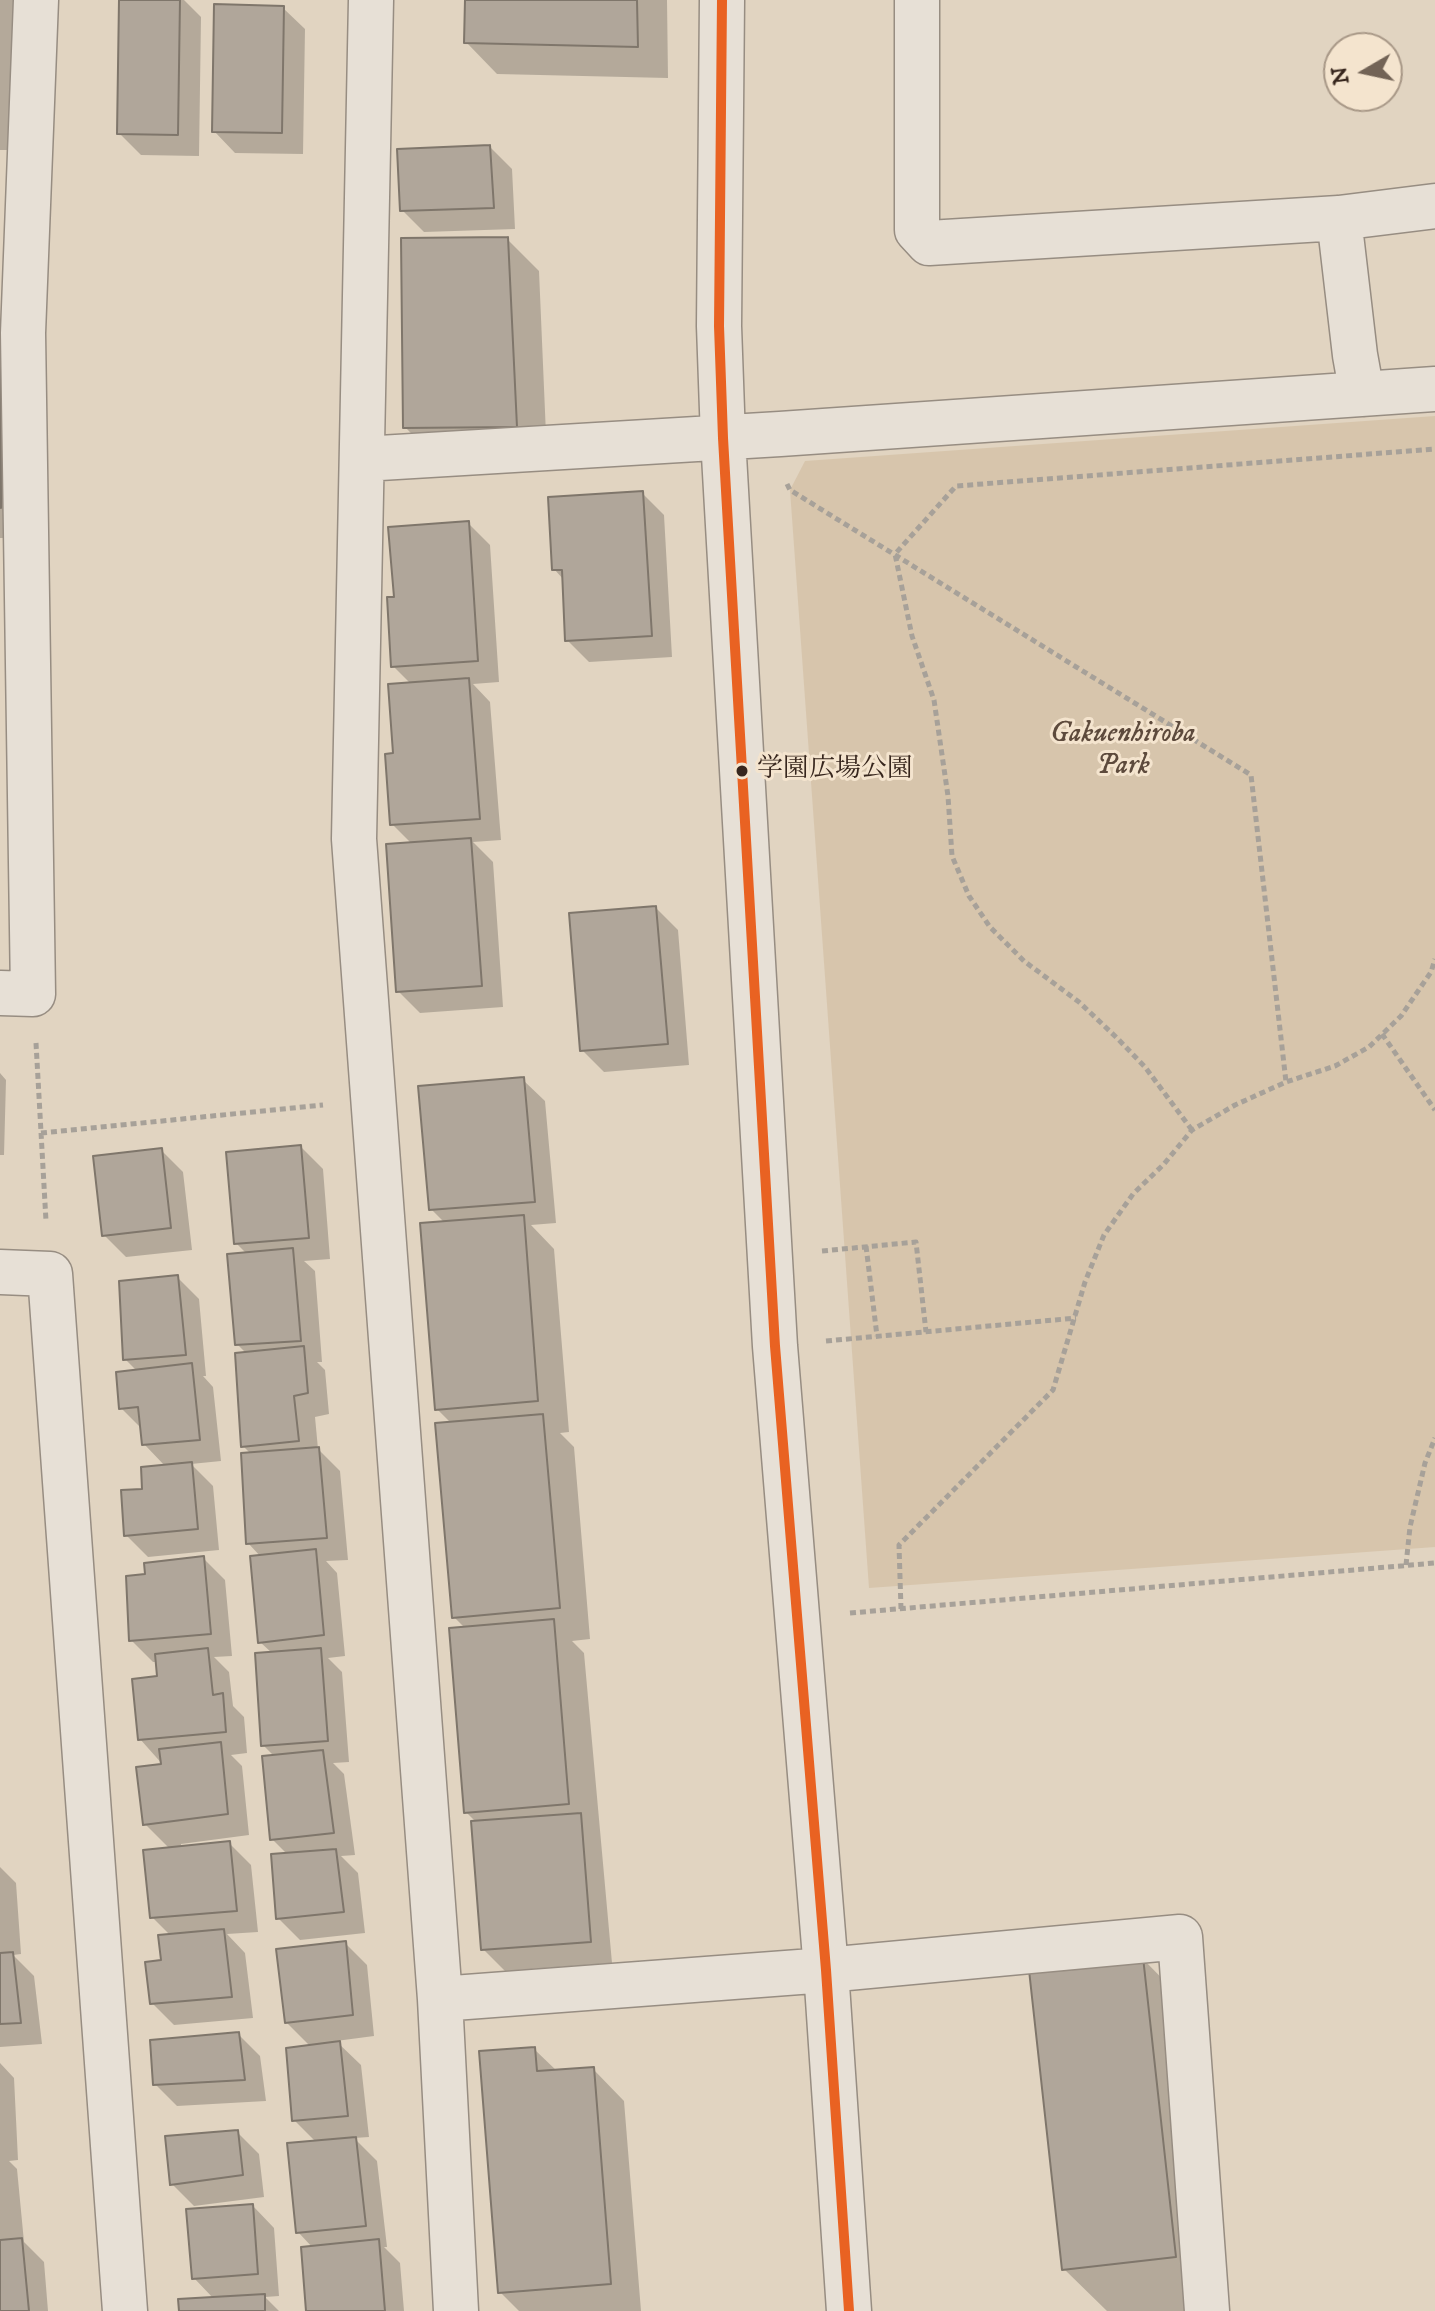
<!DOCTYPE html>
<html>
<head>
<meta charset="utf-8">
<style>
	body { margin:0 }
	#map { position:relative; width:1435px; height:2311px; overflow:hidden; background:#e1d4c1; font-family:"IM FELL DW Pica",serif }
	canvas { display:block }
	.north { position:absolute; left:1323px; top:32px; width:80px; height:80px; box-sizing:border-box; background:#f4e4ce; border:2px solid #a89887; border-radius:50%; rotate:261deg; font-size:22px; font-weight:700; line-height:32px; text-align:center; color:#37261d }
	.north::after { content:''; display:block; margin:auto; width:28px; height:36px; background:#726356; clip-path:polygon(50% 0,100% 100%,50% 72%,0 100%) }
</style>
</head>
<body>
<div id="map">
<canvas width="1435" height="2311"></canvas>
<div class="north">N</div>
</div>
<script>
const ctx = document.querySelector('canvas').getContext('2d');
ctx.lineJoin = 'round';
function fill(path, color) {
  ctx.fillStyle = color;
  ctx.fill(path, 'evenodd');
}
function shape(rows) {
  const path = new Path2D();
  for (const r of rows) {
    path.moveTo(r[0], r[1]);
    for (let i = 2; i < r.length; i += 2) path.lineTo(r[i], r[i + 1]);
  }
  return path;
}
function strokePath(path, color, width, dash) {
  ctx.strokeStyle = color;
  ctx.lineWidth = width;
  ctx.lineCap = dash ? 'butt' : 'round';
  ctx.setLineDash(dash || []);
  ctx.stroke(path);
}
function drawText(font, color, halo, rows, align = 'center') {
  ctx.font = font + ' "IM FELL DW Pica","Noto Serif JP",serif';
  ctx.lineWidth = 6;
  ctx.setLineDash([]);
  ctx.textBaseline = 'middle';
  ctx.strokeStyle = halo;
  ctx.fillStyle = color;
  for (const [text, x, y, turn = 0] of rows) {
    ctx.save();
    ctx.translate(x, y);
    ctx.rotate((+turn || 0) * Math.PI / 180);
    ctx.textAlign = isNaN(turn) ? turn : align;
    if (halo) ctx.strokeText(text, 0, 0);
    ctx.fillText(text, 0, 0);
    ctx.restore();
  }
}
const green = shape([
	[1435,416,1435,1547,869,1588,790,490,805,461]
]);
const shadow = shape([
	[0,0,31,0,31,150,0,150],
	[121,0,184,0,201,17,199,156,141,155,119,133],
	[467,0,667,0,668,78,497,74,466,42],
	[283,8,305,29,303,154,235,153,214,131],
	[490,147,512,169,515,229,424,232,402,210],
	[507,239,539,271,547,458,436,459,405,427],
	[0,356,32,538,0,538],
	[642,493,664,515,672,657,589,662,567,640,564,580,554,569],
	[468,523,490,545,499,682,473,684,490,702,501,840,473,842,493,862,503,1007,420,1013,398,991,412,844,392,824,395,755,411,684,393,666,396,599],
	[656,908,678,930,689,1065,604,1072,582,1050],
	[0,1073,6,1080,4,1155,0,1155],
	[523,1080,545,1101,556,1223,531,1225,554,1249,569,1432,560,1433,574,1447,590,1639,572,1641,584,1653,612,1963,505,1971,483,1949,477,1823,466,1812,466,1629,454,1617,452,1424,437,1409,445,1223,431,1209],
	[301,1147,323,1169,330,1259,304,1261,315,1271,322,1362,317,1362,325,1370,329,1414,315,1417,318,1449,340,1471,348,1560,326,1561,337,1573,345,1656,328,1658,342,1672,349,1762,333,1763,344,1774,355,1855,341,1856,358,1873,365,1933,300,1940,278,1918,288,1855,272,1839,275,1757,263,1745,272,1653,260,1642,261,1557,248,1543,251,1454,243,1446,247,1354,237,1344,247,1254,236,1243],
	[161,1150,183,1172,192,1250,126,1257,104,1235],
	[177,1277,199,1299,206,1376,203,1376,213,1387,221,1461,191,1464,213,1486,219,1550,148,1557,126,1535,144,1491,166,1467,144,1444,142,1429,121,1408,137,1371,125,1359],
	[203,1558,225,1580,232,1656,214,1657,229,1672,233,1706,244,1717,247,1753,231,1755,242,1766,249,1835,181,1844,181,1848,229,1843,251,1865,258,1932,227,1934,245,1953,253,2018,174,2025,152,2003,171,1936,152,1917,170,1849,145,1824,164,1766,140,1739,159,1678,157,1662,153,1662,131,1640,147,1576],
	[0,1867,16,1883,21,1954,13,1955,34,1976,42,2044,0,2047],
	[345,1943,367,1965,374,2036,336,2041,361,2065,369,2137,354,2138,377,2161,387,2247,384,2247,400,2263,404,2311,308,2311,313,2248,298,2232,317,2143,294,2120,311,2047,287,2023],
	[1143,1959,1193,2010,1186,2311,1107,2311,1064,2269],
	[238,2034,260,2056,266,2101,177,2106,155,2084],
	[534,2049,558,2072,593,2069,624,2101,641,2311,519,2311,500,2292],
	[0,2063,14,2078,18,2160,9,2161,17,2169,24,2242,44,2262,48,2311,0,2311],
	[237,2132,259,2154,264,2197,194,2206,172,2184],
	[253,2206,274,2228,279,2296,265,2297,279,2311,181,2311,214,2299,194,2278]
]);
const building = shape([
	[119,0,180,0,178,135,117,134,119,0],
	[465,0,637,0,638,47,464,43,465,0],
	[214,4,284,6,282,133,212,132,214,4],
	[490,145,494,208,400,211,397,149,490,145],
	[508,237,517,427,403,428,401,238,508,237],
	[0,354,2,354,1,508,0,507,0,354],
	[643,491,652,636,565,641,562,570,552,570,548,497,643,491],
	[469,521,478,661,391,667,387,597,394,597,388,527,469,521],
	[469,678,480,819,390,825,385,754,393,753,388,684,469,678],
	[471,838,482,986,396,992,386,844,471,838],
	[656,906,668,1044,580,1051,569,913,656,906],
	[524,1077,535,1202,429,1210,418,1086,524,1077],
	[301,1145,309,1238,234,1244,226,1152,301,1145],
	[162,1148,171,1228,102,1236,93,1156,162,1148],
	[524,1215,538,1401,435,1410,420,1223,524,1215],
	[293,1248,301,1341,235,1345,227,1254,293,1248],
	[178,1275,186,1355,123,1360,119,1281,178,1275],
	[304,1346,308,1393,294,1396,299,1441,241,1447,235,1353,304,1346],
	[192,1363,200,1440,142,1445,138,1407,119,1409,116,1372,192,1363],
	[543,1414,560,1608,452,1618,435,1423,543,1414],
	[319,1447,327,1538,246,1544,241,1453,319,1447],
	[192,1462,198,1529,124,1536,121,1490,142,1489,141,1467,192,1462],
	[316,1549,324,1635,258,1643,250,1556,316,1549],
	[204,1556,211,1634,129,1641,126,1576,145,1574,144,1563,204,1556],
	[554,1619,569,1804,464,1813,449,1628,554,1619],
	[208,1648,213,1695,223,1693,226,1732,138,1740,132,1679,157,1676,155,1654,208,1648],
	[321,1648,328,1741,261,1746,255,1653,321,1648],
	[221,1742,228,1814,143,1825,136,1767,161,1764,159,1749,221,1742],
	[323,1750,334,1833,270,1840,262,1756,323,1750],
	[581,1813,591,1942,481,1950,471,1821,581,1813],
	[230,1841,237,1911,150,1918,143,1850,230,1841],
	[336,1849,344,1912,276,1919,271,1854,336,1849],
	[224,1929,232,1997,150,2004,145,1962,161,1960,158,1935,224,1929],
	[346,1941,353,2015,285,2023,276,1949,346,1941],
	[13,1952,21,2023,0,2024,0,1953,13,1952],
	[1143,1957,1176,2257,1062,2270,1029,1970,1143,1957],
	[239,2032,245,2080,153,2085,150,2040,239,2032],
	[340,2041,348,2116,292,2121,286,2048,340,2041],
	[535,2047,537,2071,594,2067,611,2284,498,2293,479,2051,535,2047],
	[238,2130,243,2175,170,2185,165,2136,238,2130],
	[356,2137,366,2226,296,2233,287,2143,356,2137],
	[253,2204,258,2274,192,2279,186,2209,253,2204],
	[22,2238,29,2311,0,2311,0,2240,22,2238],
	[379,2239,385,2311,306,2311,301,2247,379,2239],
	[265,2294,265,2311,179,2311,178,2299,265,2294]
]);
const path = shape([
	[787,484,790,490,1251,775,1286,1082],
	[1382,1034,1435,1110],
	[36,1043,46,1221],
	[1192,1130,1145,1067,1117,1038,1079,1002,1024,961,990,927,969,896,952,856,948,796,934,700,912,636,895,554,956,486,1435,449],
	[41,1133,323,1105],
	[866,1246,877,1336],
	[822,1251,916,1242,926,1332],
	[826,1341,1076,1318],
	[1406,1565,1410,1527,1425,1463,1435,1438],
	[901,1609,899,1545,1053,1390,1085,1282,1104,1235,1133,1194,1164,1164,1192,1130,1235,1105,1286,1082,1335,1066,1369,1047,1401,1016,1431,972,1435,959],
	[850,1613,1435,1563]
]);
const minor = shape([
	[371,0,354,839,440,1999,456,2311],
	[722,0,719,326,723,438,775,1346,826,1970,849,2311],
	[917,0,917,230,929,243,1339,218,1435,206],
	[1339,218,1355,355,1362,394],
	[363,459,780,434,1435,389],
	[0,993,33,994,23,333,36,0],
	[0,1272,50,1274,125,2311],
	[440,1999,826,1970,1180,1937,1207,2311]
]);
const bus1 = shape([
	[722,0,719,326,723,438,775,1346,826,1970,849,2311]
]);
const markers = [
	[742,771,7,"#37261d"]
];
const busNames = [
	["学園広場公園",757,771]
];
const parkNames = [
	["Gakuenhiroba",1123,735],
	["Park",1123,767]
];
fill(green, '#d7c5ac');
fill(shadow, '#0003');
fill(building, '#b0a69a');
strokePath(building, '#7f766b', 2);
strokePath(minor, '#978d82', 47);
strokePath(path, '#a7a199', 5, [6, 4]);
strokePath(minor, '#e7e0d6', 44);
strokePath(bus1, '#e96222', 10);
for (const [x, y, r, color] of markers) {
  const dot = new Path2D();
  dot.arc(x, y, r, 0, 2 * Math.PI);
  ctx.fillStyle = color;
  ctx.fill(dot);
  strokePath(dot, '#f4e4ce', 3);
}
drawText('26px', '#37261d', '#f4e4ce', busNames, 'left');
drawText('italic 28px', '#5d4a3c', '#f4e4ce', parkNames);
</script>
</body>
</html>
